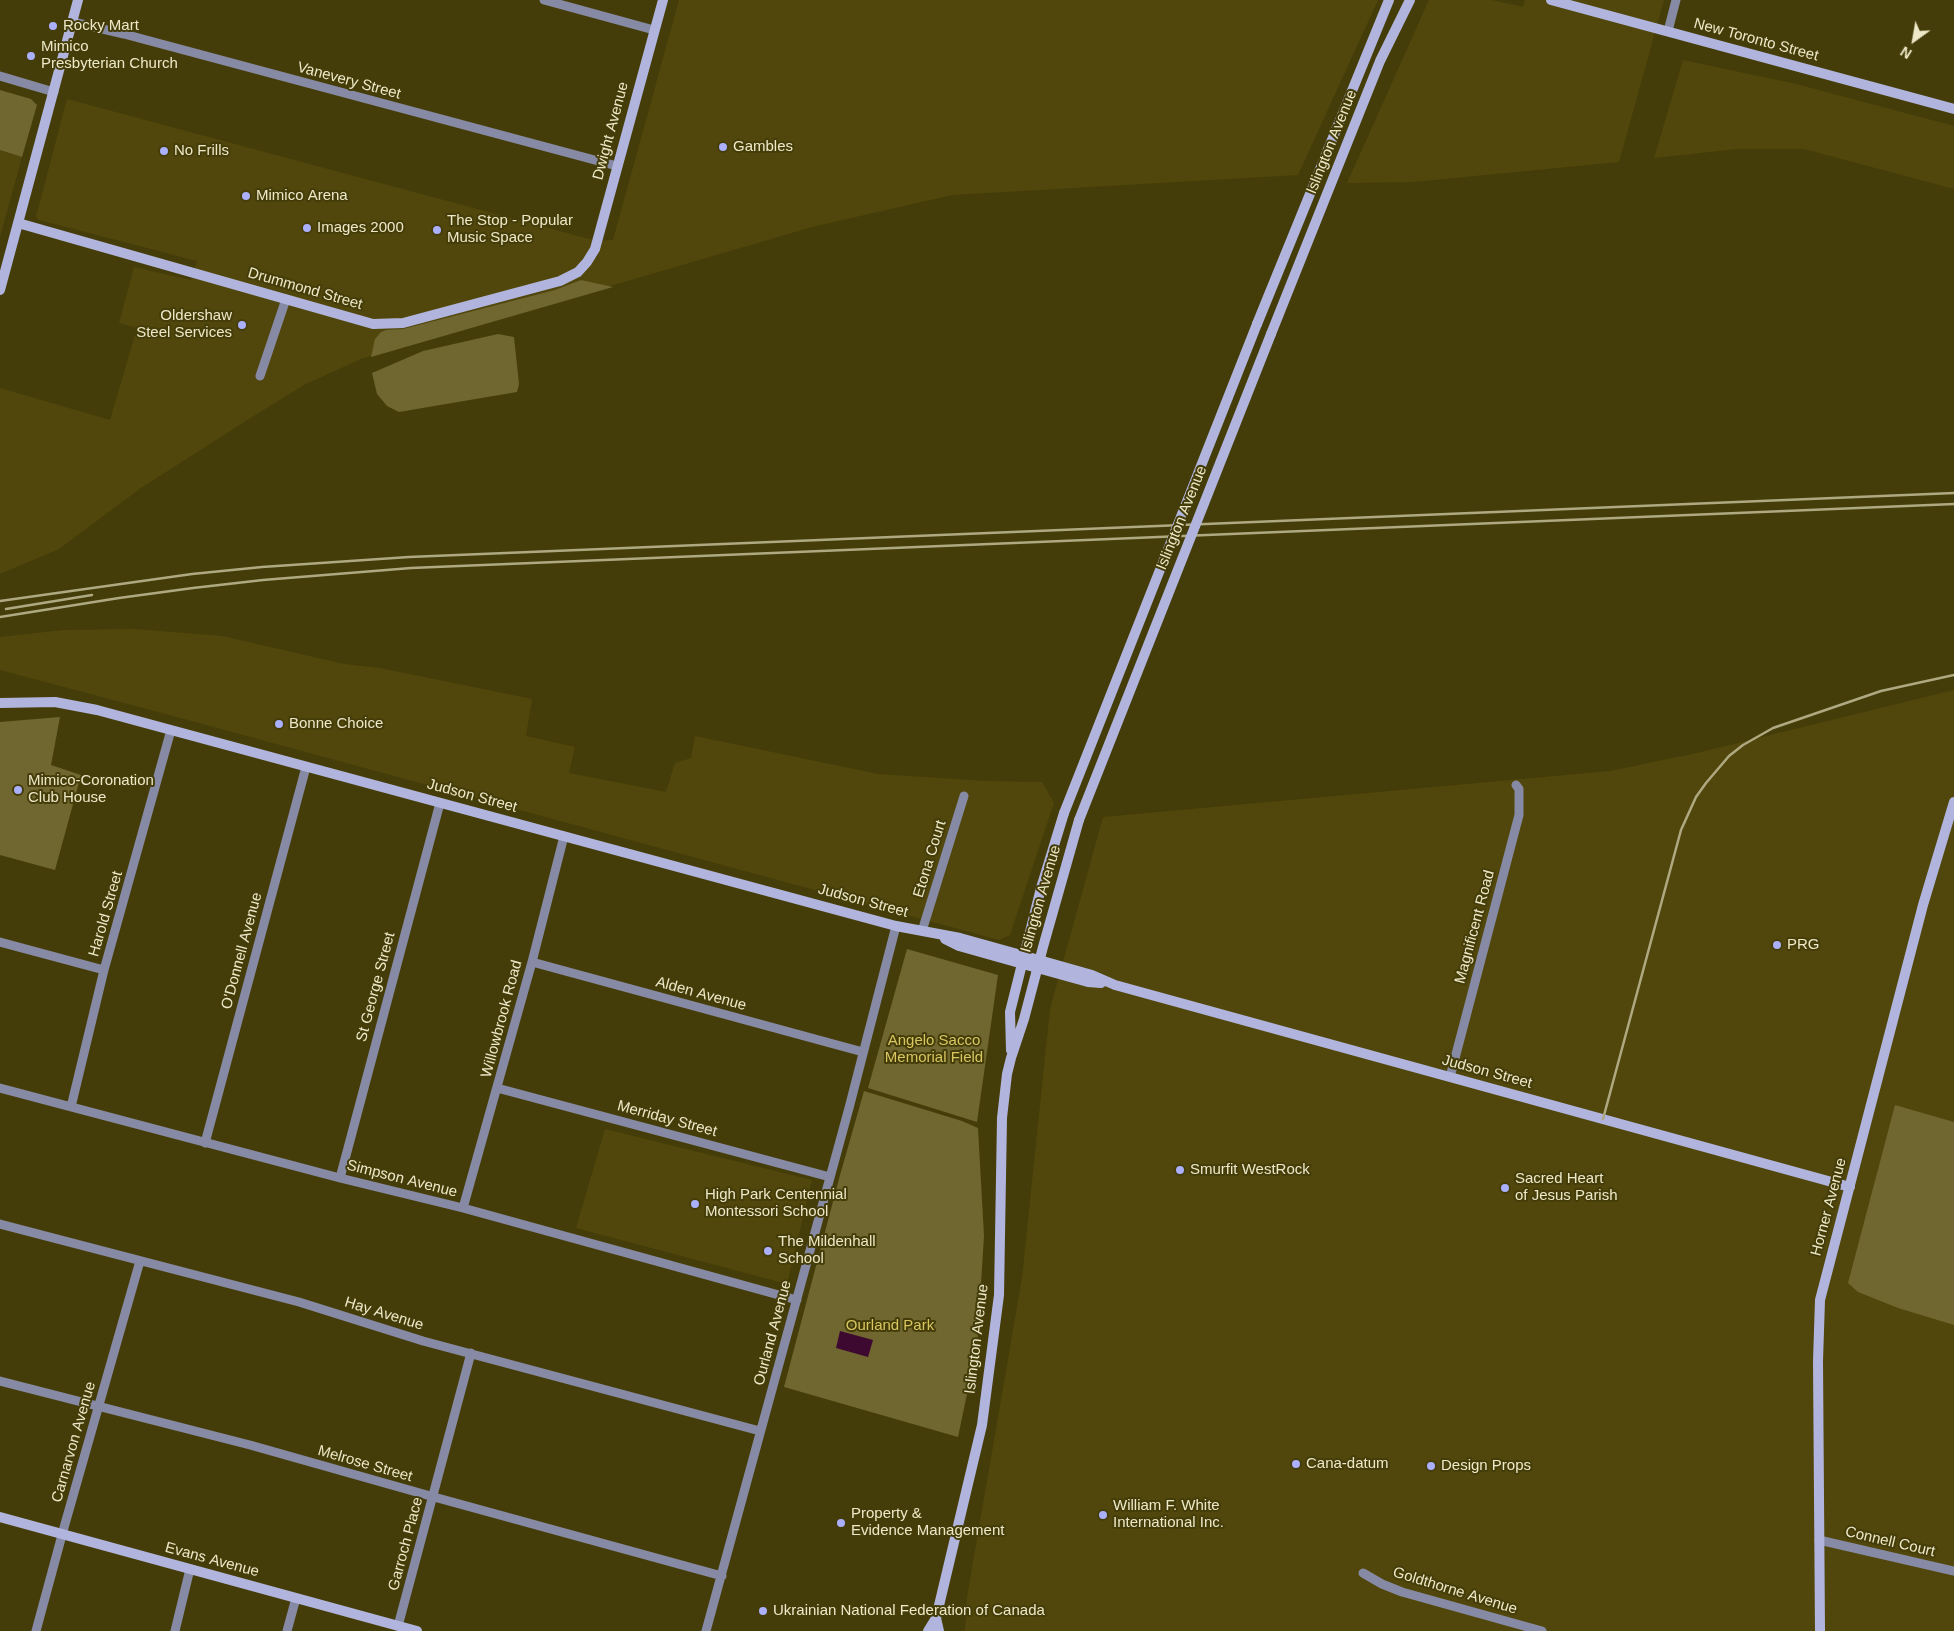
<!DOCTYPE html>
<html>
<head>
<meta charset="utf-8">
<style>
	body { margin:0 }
	#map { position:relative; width:1954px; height:1631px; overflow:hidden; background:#453d09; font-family:Helvetica,sans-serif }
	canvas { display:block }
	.north { position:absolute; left:1889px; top:15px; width:50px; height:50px; -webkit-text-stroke:4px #453d09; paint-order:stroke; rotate:212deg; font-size:14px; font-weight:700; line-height:20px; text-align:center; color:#ede8c8 }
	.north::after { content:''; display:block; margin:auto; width:18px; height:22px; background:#ede8c8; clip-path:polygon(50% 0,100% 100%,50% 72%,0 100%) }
</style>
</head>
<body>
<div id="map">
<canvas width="1954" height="1631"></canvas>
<div class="north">N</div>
</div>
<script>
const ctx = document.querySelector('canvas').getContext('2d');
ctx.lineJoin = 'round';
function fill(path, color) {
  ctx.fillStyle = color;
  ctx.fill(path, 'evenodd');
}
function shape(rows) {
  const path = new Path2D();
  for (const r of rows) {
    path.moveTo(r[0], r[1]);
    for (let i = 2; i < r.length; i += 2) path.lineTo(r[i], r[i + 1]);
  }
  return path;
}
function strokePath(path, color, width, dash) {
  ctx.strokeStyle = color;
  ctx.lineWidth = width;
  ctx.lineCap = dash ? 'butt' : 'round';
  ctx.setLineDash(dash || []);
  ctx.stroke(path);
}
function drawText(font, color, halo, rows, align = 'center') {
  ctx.font = font + ' Helvetica,sans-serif';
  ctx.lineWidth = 4;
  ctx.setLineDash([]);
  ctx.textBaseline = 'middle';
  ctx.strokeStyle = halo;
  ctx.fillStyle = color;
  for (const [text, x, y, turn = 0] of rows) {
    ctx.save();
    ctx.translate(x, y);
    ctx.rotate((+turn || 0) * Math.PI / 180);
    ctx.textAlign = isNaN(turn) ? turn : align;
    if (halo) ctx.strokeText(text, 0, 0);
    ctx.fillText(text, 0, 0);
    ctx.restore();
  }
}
const built = shape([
	[679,0,1378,0,1298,175,952,195,812,227,361,359,304,385,252,417,141,488,59,549,0,574,0,388,110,420,137,328,119,323,134,267,191,280,197,261,39,220,36,217,67,99,578,236,598,241,613,240],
	[1429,0,1492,0,1523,7,1525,0,1664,0,1619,162,1413,182,1347,183],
	[1683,60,1796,84,1954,126,1954,189,1804,149,1737,149,1654,158],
	[0,150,22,157,0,237],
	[135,629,222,636,344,664,380,668,532,699,526,736,575,747,569,773,666,792,675,763,691,758,695,736,878,774,985,781,1042,782,1054,803,1010,935,999,940,162,713,0,670,0,637,63,630],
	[1954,690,1954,1631,965,1631,967,1597,1022,1278,1050,1009,1103,817,1610,771,1697,753],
	[605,1129,812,1180,787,1284,576,1228]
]);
const green = shape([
	[0,90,31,99,37,105,22,157,0,150],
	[581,280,613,287,371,357,375,339,381,332,386,330,403,329,555,290],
	[498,334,514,337,519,384,517,392,399,412,387,406,377,394,372,373,423,351],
	[60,717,51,765,81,775,55,870,0,855,0,722],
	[907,949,998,975,977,1122,868,1088],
	[864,1091,962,1121,978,1128,984,1236,977,1346,958,1437,784,1387,840,1175],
	[1895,1105,1954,1122,1954,1325,1898,1308,1858,1292,1848,1283]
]);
const water = shape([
	[840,1331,873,1340,868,1357,836,1348]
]);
const street = shape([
	[544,0,654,30],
	[73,22,124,34,617,166],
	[1668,31,1676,0],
	[0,76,54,92],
	[260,376,286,299],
	[922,931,964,796],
	[0,942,104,970],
	[532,962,863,1052],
	[1450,1077,1519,815,1519,789,1516,785],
	[0,1088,340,1178,463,1208,797,1300],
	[497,1088,830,1177],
	[71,1107,104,970,171,730],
	[205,1143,306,767],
	[340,1178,440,803],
	[463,1208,532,962,564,836],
	[0,1224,299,1302,423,1341,760,1431],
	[0,1381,250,1445,434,1497,722,1576],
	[1819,1540,1954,1571],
	[1363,1573,1382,1584,1402,1592,1542,1631],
	[398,1626,471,1353],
	[36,1631,65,1524,140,1261],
	[175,1631,190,1569],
	[287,1631,296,1598],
	[706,1631,849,1108,896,926]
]);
const secondary = shape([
	[1551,0,1954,109],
	[18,223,373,324,403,323,560,281,578,272,587,262,595,249,663,0],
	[0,290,78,0],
	[1257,324,1389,0],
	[1271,334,1380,61,1410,0],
	[0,703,55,702,97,710,896,926,960,938,1039,960,1092,975,1115,985,1850,1187],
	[945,939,959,946,1023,964,1088,982,1101,983],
	[1011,1050,1010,1012,1041,888,1064,813],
	[0,1517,417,1631],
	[936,1618,939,1631],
	[928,1631,936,1618,982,1425,999,1295,1002,1118,1007,1074,1011,1058,1024,1019,1043,947,1079,820],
	[1820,1631,1818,1361,1820,1300,1923,905,1954,802]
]);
const rail = shape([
	[0,601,192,574,262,567,409,557,1954,493],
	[6,609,92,595],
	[0,617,119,598,193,588,263,580,411,568,1954,504],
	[1603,1119,1681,830,1696,797,1706,783,1729,756,1743,745,1773,728,1881,691,1954,675]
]);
const secondaryBridge = shape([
	[1064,813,1257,324],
	[1079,820,1271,334]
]);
const markers = [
	[53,26,5,"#aab0fc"],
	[31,56,5,"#aab0fc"],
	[723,147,5,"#aab0fc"],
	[164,151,5,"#aab0fc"],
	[246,196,5,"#aab0fc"],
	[307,228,5,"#aab0fc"],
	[437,230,5,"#aab0fc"],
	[242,325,5,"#aab0fc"],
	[279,724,5,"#aab0fc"],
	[18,790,5,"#aab0fc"],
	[1777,945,5,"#aab0fc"],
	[1180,1170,5,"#aab0fc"],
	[1505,1188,5,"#aab0fc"],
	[695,1204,5,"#aab0fc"],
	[768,1251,5,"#aab0fc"],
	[1296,1464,5,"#aab0fc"],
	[1431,1466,5,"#aab0fc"],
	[1103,1515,5,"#aab0fc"],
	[841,1523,5,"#aab0fc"],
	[763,1611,5,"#aab0fc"]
];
const poiNames = [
	["Rocky Mart",63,26],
	["Mimico",41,47],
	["Presbyterian Church",41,64],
	["Gambles",733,147],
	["No Frills",174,151],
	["Mimico Arena",256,196],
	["The Stop - Popular",447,221],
	["Music Space",447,238],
	["Images 2000",317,228],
	["Oldershaw",232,316,"right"],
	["Steel Services",232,333,"right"],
	["Bonne Choice",289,724],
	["Mimico-Coronation",28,781],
	["Club House",28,798],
	["PRG",1787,945],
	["Smurfit WestRock",1190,1170],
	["Sacred Heart",1515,1179],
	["of Jesus Parish",1515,1196],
	["High Park Centennial",705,1195],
	["Montessori School",705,1212],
	["The Mildenhall",778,1242],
	["School",778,1259],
	["Cana-datum",1306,1464],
	["Design Props",1441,1466],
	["William F. White",1113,1506],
	["International Inc.",1113,1523],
	["Property &",851,1514],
	["Evidence Management",851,1531],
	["Ukrainian National Federation of Canada",773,1611]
];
const streetNames = [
	["New Toronto Street",1756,40,15],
	["Vanevery Street",349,81,15],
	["Dwight Avenue",611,131,-75],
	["Islington Avenue",1332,142,-68],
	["Drummond Street",305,289,16],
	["Islington Avenue",1182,518,-68],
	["Judson Street",472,796,15],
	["Etona Court",930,859,-73],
	["Islington Avenue",1041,899,-74],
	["Judson Street",863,901,15],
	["Harold Street",106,914,-74],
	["Magnificent Road",1475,927,-75],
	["O'Donnell Avenue",242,951,-75],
	["St George Street",376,987,-75],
	["Alden Avenue",701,994,15],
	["Willowbrook Road",502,1019,-75],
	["Judson Street",1487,1072,15],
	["Merriday Street",667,1119,15],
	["Simpson Avenue",402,1179,14],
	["Horner Avenue",1829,1207,-75],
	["Hay Avenue",384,1314,17],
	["Ourland Avenue",773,1333,-75],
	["Islington Avenue",977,1339,-83],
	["Carnarvon Avenue",74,1442,-74],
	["Melrose Street",365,1464,16],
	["Connell Court",1890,1542,13],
	["Garroch Place",406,1544,-75],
	["Evans Avenue",212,1560,15],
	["Goldthorne Avenue",1455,1591,17]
];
const parkNames = [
	["Angelo Sacco",934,1041],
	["Memorial Field",934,1058],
	["Ourland Park",890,1326]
];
fill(built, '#51470c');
fill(green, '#6f6630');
fill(water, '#3e0931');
strokePath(street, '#878aa4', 9);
strokePath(secondary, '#b1b5de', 10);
strokePath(rail, '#afa982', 2.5);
strokePath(secondaryBridge, '#b1b5de', 10);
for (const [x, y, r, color] of markers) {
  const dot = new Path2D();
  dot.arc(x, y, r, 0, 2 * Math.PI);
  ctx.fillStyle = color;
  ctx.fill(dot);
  strokePath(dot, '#453d09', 2);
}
drawText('15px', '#ede8c8', '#453d09', poiNames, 'left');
drawText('15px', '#ede8c8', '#453d09', streetNames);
drawText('15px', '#d7c662', '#453d09', parkNames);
</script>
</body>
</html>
